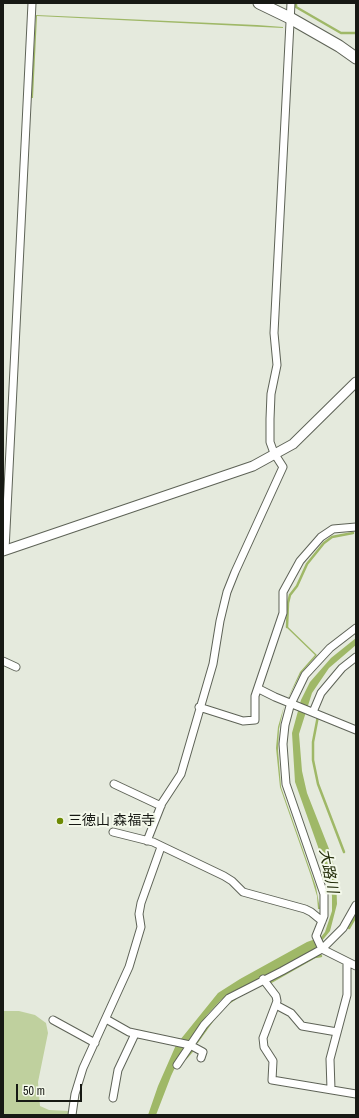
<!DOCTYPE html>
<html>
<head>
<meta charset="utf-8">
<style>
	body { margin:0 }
	#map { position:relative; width:359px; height:1118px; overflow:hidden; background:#e5eadd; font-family:"Archivo Narrow",sans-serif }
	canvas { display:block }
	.frame { position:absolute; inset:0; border:4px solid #171914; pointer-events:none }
	.scale { position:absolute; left:16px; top:1084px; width:66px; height:18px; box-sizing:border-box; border:2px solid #171914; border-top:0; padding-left:5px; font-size:12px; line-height:14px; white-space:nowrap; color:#171914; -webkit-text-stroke:3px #f3f8ea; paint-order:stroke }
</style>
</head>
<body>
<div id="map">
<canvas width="359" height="1118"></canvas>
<div class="frame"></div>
<div class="scale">50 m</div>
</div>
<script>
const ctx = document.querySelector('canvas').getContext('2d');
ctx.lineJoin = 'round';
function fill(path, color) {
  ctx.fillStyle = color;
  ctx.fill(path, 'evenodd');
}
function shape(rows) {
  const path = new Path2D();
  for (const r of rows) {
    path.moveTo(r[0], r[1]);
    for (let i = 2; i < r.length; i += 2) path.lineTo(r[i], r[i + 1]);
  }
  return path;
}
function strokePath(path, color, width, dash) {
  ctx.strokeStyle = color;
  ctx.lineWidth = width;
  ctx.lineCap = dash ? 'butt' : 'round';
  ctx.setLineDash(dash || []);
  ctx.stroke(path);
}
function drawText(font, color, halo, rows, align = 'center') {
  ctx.font = font + ' "Archivo Narrow","Noto Sans JP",sans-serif';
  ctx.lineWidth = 4;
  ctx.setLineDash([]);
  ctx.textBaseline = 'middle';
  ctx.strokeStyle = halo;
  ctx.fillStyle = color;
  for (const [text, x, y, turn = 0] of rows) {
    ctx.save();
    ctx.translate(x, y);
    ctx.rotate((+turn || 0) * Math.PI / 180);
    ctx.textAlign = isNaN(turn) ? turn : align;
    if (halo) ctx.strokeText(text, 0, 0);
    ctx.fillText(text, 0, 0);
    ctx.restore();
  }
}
const green = shape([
	[3,1011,19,1011,35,1015,46,1023,48,1033,38,1082,40,1106,49,1110,70,1111,70,1115,3,1115]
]);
const water = shape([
	[36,15,257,25,283,27,283,28,37,16,33,98,31,98],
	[287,626,317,655,301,673,287,700,300,672,315,655,286,627],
	[356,638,356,645,329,668,312,693,299,734,302,771,307,793,331,854,336,876,337,904,330,931,317,947,288,965,230,993,220,1001,207,1015,185,1046,171,1076,156,1115,148,1115,158,1086,176,1045,218,993,240,979,307,942,321,937,325,932,332,911,332,896,328,875,295,782,292,733,301,700,310,682,331,658],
	[284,706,279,729,278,750,281,787,316,887,320,909,318,909,317,896,311,876,280,787,276,748,278,727]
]);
const stream = shape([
	[296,3,296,7,341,33,356,33],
	[287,627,288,603,290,595,297,586,307,564,324,543,332,537,353,533],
	[318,716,313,742,313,760,318,784,344,852],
	[349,928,356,916],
	[271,982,315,957,321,956],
	[227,1004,236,998],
	[197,1042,212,1021],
	[186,1058,193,1050]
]);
const minor = shape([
	[5,550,32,3],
	[356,628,330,648,305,675,290,706,285,725,283,744,286,784,324,894,324,916,316,936,322,949,356,966],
	[3,661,16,667],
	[259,689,275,697,356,730],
	[199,707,243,721,255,720,255,696,283,613,283,592,300,561,321,537,333,529,356,527],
	[313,712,321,693,342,668,356,657],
	[114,784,161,806],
	[113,832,153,842,224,876,232,881,243,892,305,909,311,912,322,921],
	[147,841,162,803,181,774,213,664,220,621,227,592,235,572,283,467,274,453,270,442,270,419,271,394,277,365,274,333,291,3],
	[263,979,276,996,277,1001,263,1038,264,1047,273,1061,272,1080,356,1094],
	[276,1005,291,1013,302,1026,337,1032],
	[106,1019,129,1032,190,1045,203,1052,201,1058],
	[53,1020,95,1043],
	[177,1065,204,1025,229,998,282,971,322,949,343,928,356,905],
	[331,1089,330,1059,347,995,347,963],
	[113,1098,118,1070,135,1034],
	[72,1115,75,1094,83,1068,129,967,141,927,139,914,141,903,161,847]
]);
const tertiary = shape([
	[3,551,253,466,293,444,356,382]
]);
const secondary = shape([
	[259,3,290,18,339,46,356,58]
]);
const markers = [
	[60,821,4,"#6d8a03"]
];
const poiNames = [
	["三徳山 森福寺",68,821]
];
const waterNames = [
	["大路川",328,871,79]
];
fill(green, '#bfd09e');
fill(water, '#9fb867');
strokePath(stream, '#9fb867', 2.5);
strokePath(minor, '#5e6357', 9);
strokePath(tertiary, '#5e6357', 11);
strokePath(secondary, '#5e6357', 13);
strokePath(minor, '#fff', 7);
strokePath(tertiary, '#fff', 9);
strokePath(secondary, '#fff', 11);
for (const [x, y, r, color] of markers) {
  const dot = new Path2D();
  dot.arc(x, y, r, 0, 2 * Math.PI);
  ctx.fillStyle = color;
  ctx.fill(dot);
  strokePath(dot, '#f3f8ea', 1.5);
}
drawText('14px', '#171914', '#f3f8ea', poiNames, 'left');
drawText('italic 15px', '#242e0b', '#f3f8ea', waterNames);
</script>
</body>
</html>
